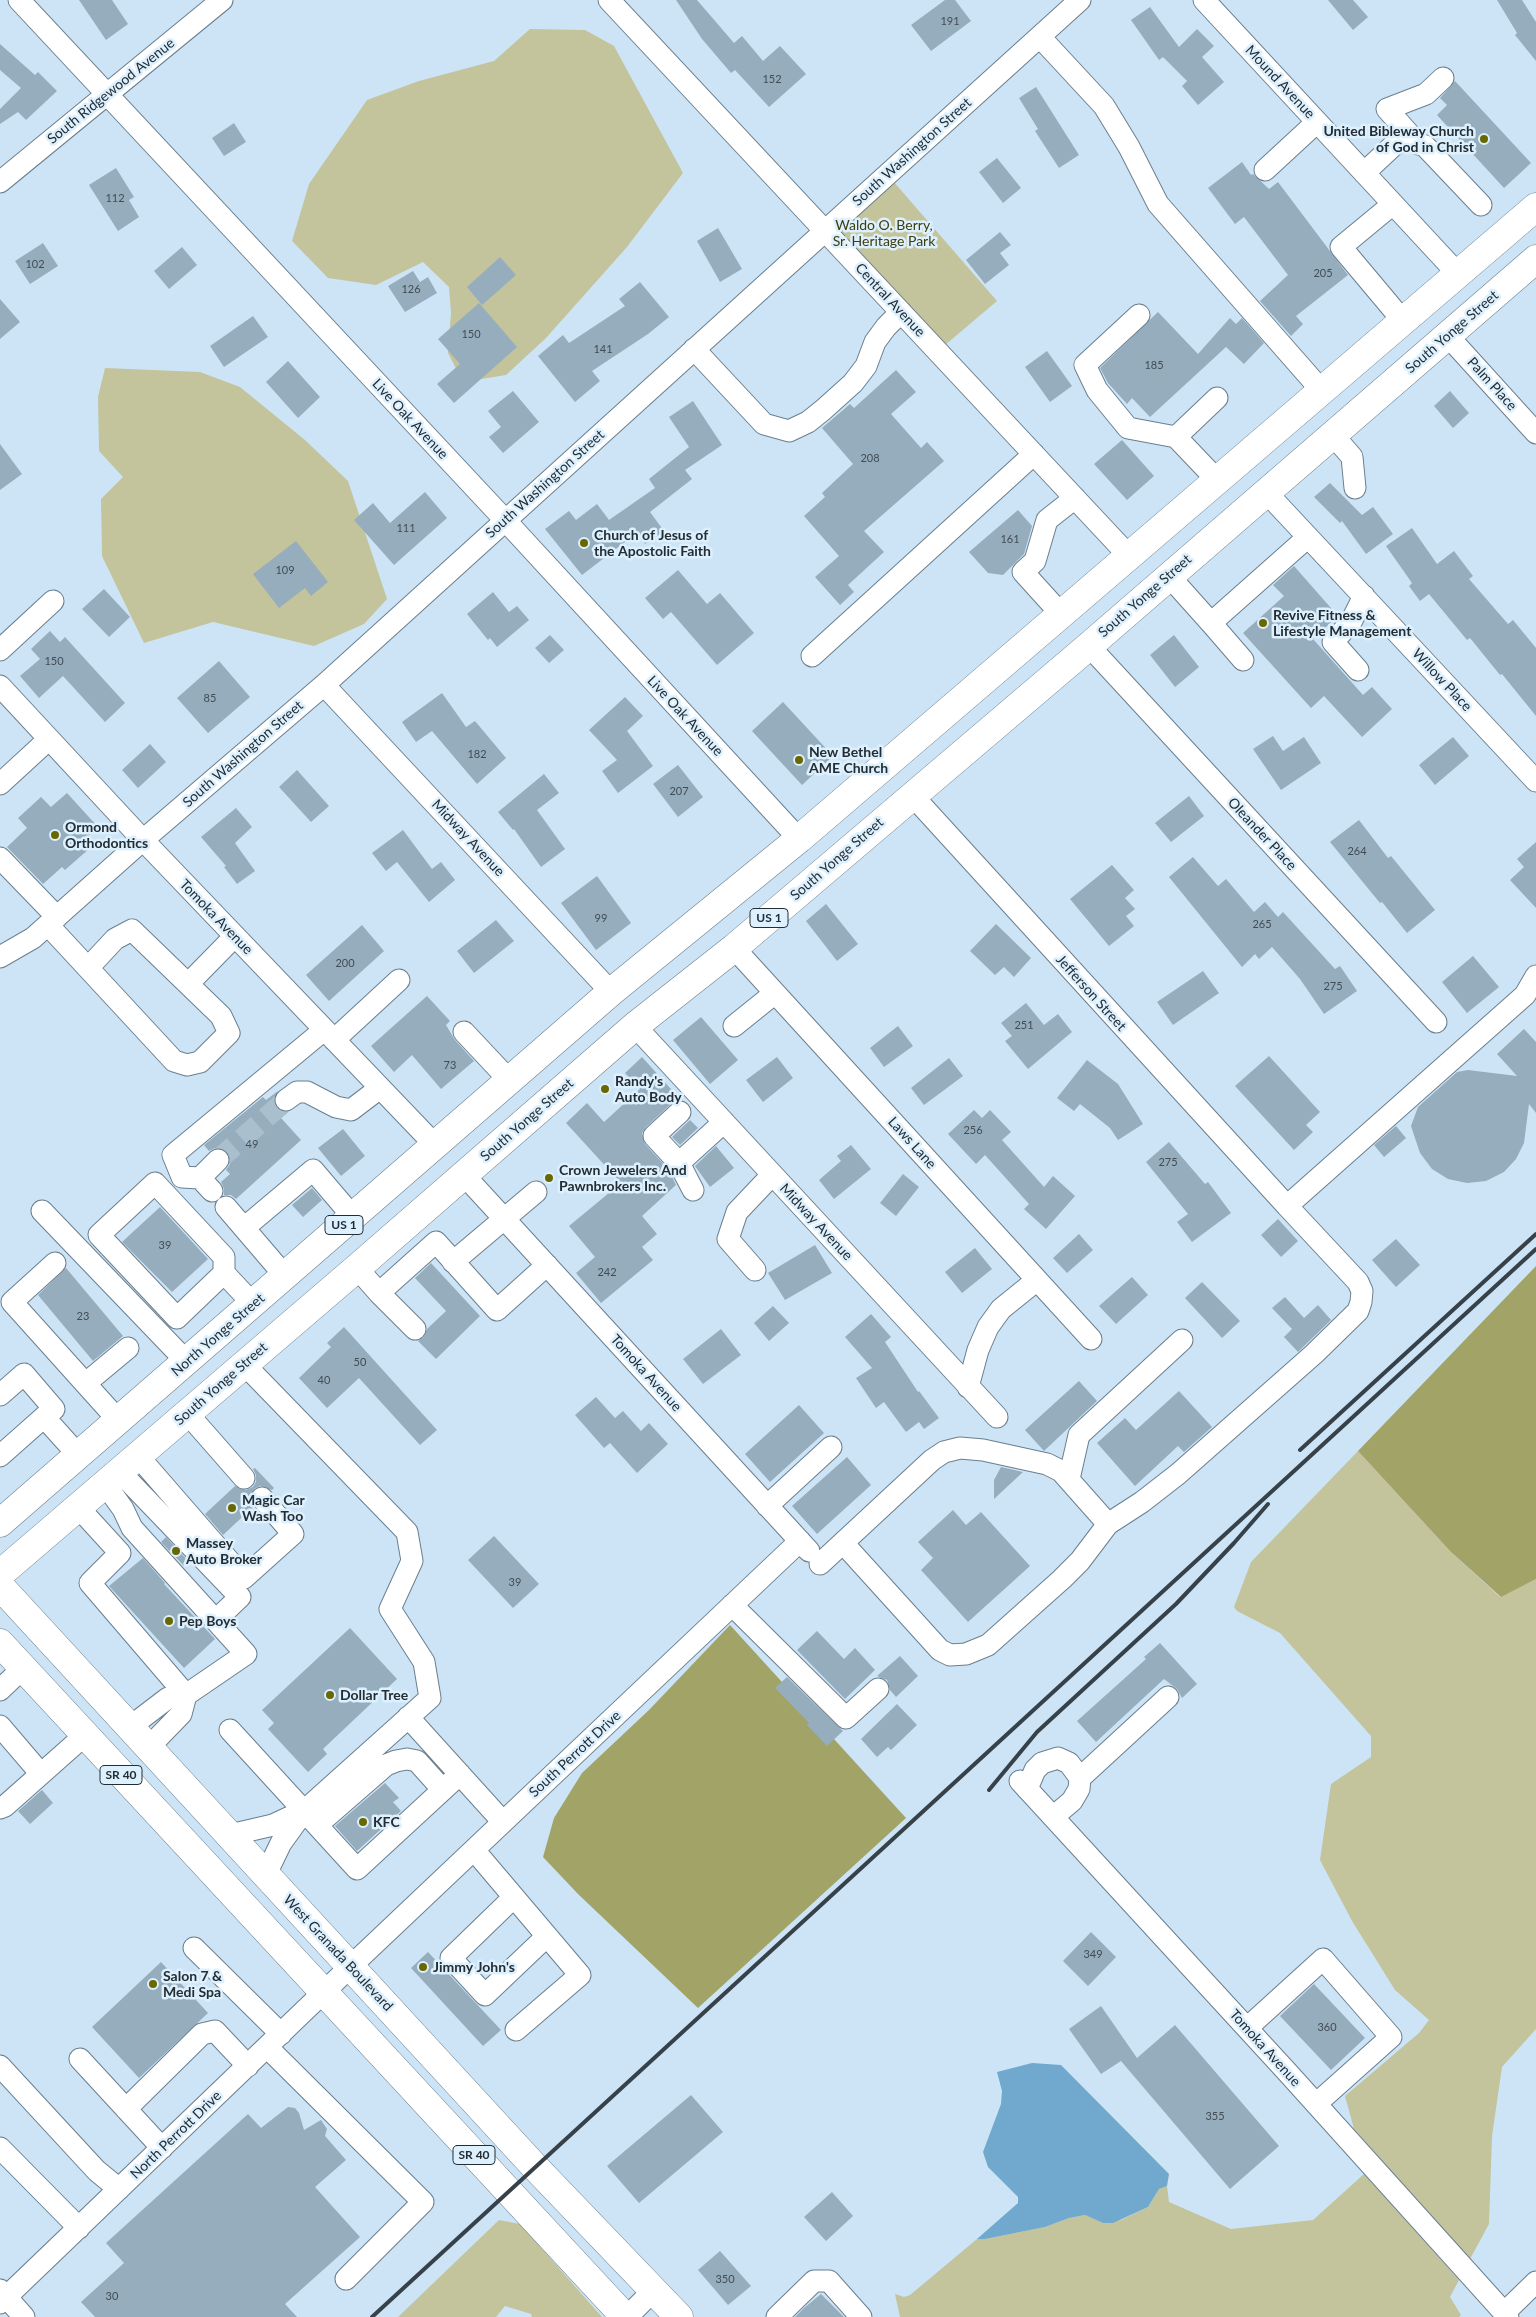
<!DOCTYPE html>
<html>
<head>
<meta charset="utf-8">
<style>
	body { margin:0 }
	canvas { display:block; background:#cce4f5 }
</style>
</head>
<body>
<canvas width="1536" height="2317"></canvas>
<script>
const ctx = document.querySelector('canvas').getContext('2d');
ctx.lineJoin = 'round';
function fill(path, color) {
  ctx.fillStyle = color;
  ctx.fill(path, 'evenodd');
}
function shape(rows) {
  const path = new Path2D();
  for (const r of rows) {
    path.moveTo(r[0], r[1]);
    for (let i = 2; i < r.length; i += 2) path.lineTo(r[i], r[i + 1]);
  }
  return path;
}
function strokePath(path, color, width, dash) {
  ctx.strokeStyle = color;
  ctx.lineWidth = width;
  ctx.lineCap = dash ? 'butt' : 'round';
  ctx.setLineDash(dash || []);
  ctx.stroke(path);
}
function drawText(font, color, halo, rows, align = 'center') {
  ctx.font = font + ' Lato,sans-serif';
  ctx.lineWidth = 5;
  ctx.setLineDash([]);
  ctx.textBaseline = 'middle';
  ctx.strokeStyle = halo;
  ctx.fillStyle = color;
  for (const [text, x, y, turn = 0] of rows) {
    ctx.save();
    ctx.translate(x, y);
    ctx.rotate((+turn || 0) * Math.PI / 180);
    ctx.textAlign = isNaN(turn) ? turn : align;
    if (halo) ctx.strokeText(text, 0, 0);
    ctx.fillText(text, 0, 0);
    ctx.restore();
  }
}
const green = shape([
	[530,29,585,30,614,46,683,173,627,247,546,338,506,375,463,382,448,353,451,313,449,287,423,262,376,285,328,278,292,241,309,184,367,100,419,81,494,61],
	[887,174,997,301,938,351,825,230],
	[105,368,200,372,240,387,305,440,348,481,387,599,364,624,314,646,213,622,144,643,102,556,101,499,123,477,99,451,98,397],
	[1358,1451,1450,1551,1500,1597,1536,1579,1536,2029,1502,2067,1492,2136,1489,2224,1470,2259,1354,2129,1345,2096,1419,2033,1429,2020,1395,1990,1352,1921,1320,1860,1331,1784,1371,1757,1371,1736,1280,1633,1237,1611,1234,1607,1251,1562],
	[1364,2174,1459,2280,1450,2297,1461,2315,1459,2317,900,2317,895,2294,904,2297,910,2295,977,2239,985,2239,1045,2227,1069,2218,1085,2215,1103,2223,1121,2220,1148,2207,1159,2189,1167,2186,1169,2202,1231,2229,1313,2220],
	[499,2220,520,2224,602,2317,532,2317,531,2314,505,2306,496,2317,398,2317]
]);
const forest = shape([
	[1536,1266,1536,1579,1501,1597,1450,1551,1358,1451],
	[730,1625,906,1818,698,2008,578,1894,543,1857,554,1818,582,1773,649,1710]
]);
const water = shape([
	[1032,2063,1061,2065,1169,2174,1167,2186,1159,2189,1148,2207,1113,2223,1103,2223,1085,2215,1069,2218,1045,2227,985,2239,977,2239,1018,2203,1018,2197,988,2167,983,2152,1001,2104,1002,2091,997,2072]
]);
const building = shape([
	[79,0,112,0,128,24,106,40],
	[676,0,697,0,734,43,742,36,763,61,780,46,806,74,769,107,735,70,731,73,702,39],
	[945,0,955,0,971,21,931,51,911,25],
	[1328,0,1353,0,1368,17,1353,30],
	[1497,0,1522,0,1536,22,1536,61,1515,35,1517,33],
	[1150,7,1179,47,1197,29,1214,46,1202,57,1224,82,1198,105,1182,86,1187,81,1163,57,1159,60,1131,20],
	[0,44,35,75,38,72,57,91,26,120,18,112,0,124,0,109,21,88,0,70],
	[1455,81,1531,163,1504,188,1437,115,1447,105,1440,98],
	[1036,87,1079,155,1059,168,1035,131,1038,129,1019,98],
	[234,123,246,142,224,156,212,138],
	[997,158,1021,188,1003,203,979,172],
	[1242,162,1251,175,1253,174,1269,189,1278,182,1348,275,1296,316,1303,324,1291,336,1260,301,1288,275,1244,217,1235,224,1208,188],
	[116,168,134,197,129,200,139,217,118,231,89,185],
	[718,228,742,269,720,282,697,241],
	[1000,232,1011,245,1000,253,1009,265,985,284,966,260],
	[43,243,58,266,30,284,15,261],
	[182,247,197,265,169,289,154,271],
	[500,257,516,275,482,305,467,287],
	[413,271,420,282,428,277,437,293,405,312,388,286],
	[640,282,669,317,648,334,592,371,600,381,575,402,538,356,563,335,569,343,625,306,619,299],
	[0,299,20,322,0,339],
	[479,303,517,347,454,403,437,384,460,364,438,339],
	[1158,312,1198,354,1230,318,1236,324,1242,318,1264,343,1244,364,1226,347,1150,417,1132,398,1127,404,1108,383,1100,368],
	[253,316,268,337,224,367,210,346],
	[1047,351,1072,386,1050,402,1025,367],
	[288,361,320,397,298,418,266,382],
	[896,370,916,392,891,414,921,448,927,442,944,461,864,531,884,552,848,585,854,592,840,605,815,577,839,556,804,516,825,497,822,493,853,464,822,428,850,404,854,408],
	[513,391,539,422,503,453,489,437,501,427,488,411],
	[1450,391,1469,413,1453,428,1434,406],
	[693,401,722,445,685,470,692,479,650,512,664,531,645,544,638,532,582,575,545,529,569,511,576,520,597,504,609,520,655,488,649,479,689,447,669,417],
	[1122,440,1154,476,1127,500,1094,464],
	[0,444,22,474,0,490],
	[1330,483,1362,515,1373,507,1393,534,1366,554,1342,521,1340,523,1314,497],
	[425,492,447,518,394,565,354,520,373,503,390,523],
	[1018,510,1032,526,1024,554,1003,575,988,573,969,552],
	[1412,528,1437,564,1454,551,1473,576,1469,579,1508,624,1513,620,1536,648,1536,716,1502,674,1500,675,1470,638,1467,640,1429,594,1420,601,1409,586,1412,583,1386,546],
	[296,541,328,582,311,596,305,588,279,608,253,574],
	[1294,566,1338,616,1313,639,1363,695,1372,687,1392,709,1362,737,1324,696,1311,708,1243,633,1284,596,1273,585],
	[678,570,707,604,720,593,754,633,717,665,671,612,663,619,645,598],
	[104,589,130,617,109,637,82,609],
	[493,592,509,612,517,606,529,620,497,647,490,638,488,640,467,614],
	[50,631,60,642,65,637,125,703,105,722,63,676,39,698,20,676,40,659,31,649],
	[550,635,564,650,549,663,535,648],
	[1174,635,1199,667,1175,687,1150,655],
	[219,661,250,697,208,733,177,698],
	[442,693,466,727,475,721,506,758,477,784,432,731,416,742,402,722],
	[625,697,643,716,627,731,653,766,618,793,602,771,617,760,589,730],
	[783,702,833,756,802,785,752,731],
	[1273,736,1283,751,1304,737,1321,763,1281,790,1253,749],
	[1453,737,1469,756,1435,785,1419,765],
	[150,744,166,762,138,788,122,770],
	[678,765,703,797,678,817,653,784],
	[297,770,329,806,311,822,279,787],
	[544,774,559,793,537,810,565,849,541,867,514,829,513,830,498,812],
	[67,793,98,827,83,841,90,848,65,870,62,867,43,884,7,847,27,828,18,818,41,797,51,807],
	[1189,796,1204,816,1171,842,1155,823],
	[236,808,252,827,235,843,255,871,237,884,224,867,226,866,201,837],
	[1359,820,1388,858,1391,856,1435,910,1407,933,1382,902,1380,903,1330,842],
	[403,830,432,869,441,862,455,880,429,902,397,862,386,871,372,853],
	[1536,842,1536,908,1510,880,1524,867,1517,859],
	[1193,857,1218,886,1226,879,1254,912,1265,902,1278,917,1283,912,1335,969,1340,966,1357,991,1324,1014,1300,979,1272,947,1259,959,1255,954,1242,967,1169,877],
	[1112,865,1134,890,1125,898,1135,909,1126,916,1134,926,1109,946,1070,899],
	[597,876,631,923,596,950,561,903],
	[826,904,858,944,837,961,806,921],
	[496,920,514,941,474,973,457,951],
	[996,924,1031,958,1014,977,1004,967,995,975,970,951],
	[362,925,384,951,329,1001,306,975],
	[1473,956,1499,987,1467,1013,1442,982],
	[1203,971,1219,993,1173,1025,1157,1002],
	[427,996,450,1021,446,1025,455,1040,474,1061,441,1089,412,1055,394,1072,371,1046],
	[1026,1003,1044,1025,1058,1014,1072,1032,1028,1069,1005,1041,1012,1036,1001,1023],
	[701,1017,738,1060,710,1084,673,1040],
	[898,1026,913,1046,884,1067,870,1048],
	[1524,1029,1536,1042,1536,1113,1529,1104,1524,1143,1516,1159,1504,1172,1486,1181,1467,1183,1448,1179,1432,1169,1420,1153,1411,1126,1418,1107,1457,1072,1468,1070,1517,1076,1497,1054],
	[1269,1056,1320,1112,1306,1125,1313,1132,1294,1150,1235,1086],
	[642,1057,680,1099,672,1103,646,1127,642,1133,645,1144,669,1170,676,1185,642,1216,657,1234,642,1247,653,1260,601,1303,576,1273,595,1257,569,1226,621,1183,566,1123,587,1103,604,1122,640,1089,625,1073],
	[777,1057,793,1078,763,1102,746,1080],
	[949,1058,963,1076,924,1105,911,1088],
	[1087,1060,1118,1084,1143,1124,1118,1140,1110,1128,1080,1104,1074,1111,1057,1098],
	[278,1091,274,1101,276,1107,280,1111,288,1112,281,1118,301,1140,236,1199,231,1195,224,1195,224,1189,221,1182,230,1174,226,1170,230,1164,230,1156,222,1148,215,1148,209,1151,204,1145,263,1097,266,1100],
	[974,1110,982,1118,990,1110,1011,1132,1002,1140,1044,1187,1053,1176,1075,1196,1046,1229,1024,1209,1029,1204,985,1155,976,1164,948,1134],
	[690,1120,698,1128,680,1145,672,1137],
	[1396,1126,1406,1138,1384,1157,1374,1145],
	[343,1129,365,1156,341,1176,318,1148],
	[1169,1142,1205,1184,1208,1182,1231,1213,1192,1242,1177,1222,1188,1214,1146,1162],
	[851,1145,871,1169,834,1199,819,1180,841,1161,837,1156],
	[716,1146,734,1168,710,1187,695,1166],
	[903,1174,919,1187,896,1216,880,1203],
	[312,1188,322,1200,303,1217,292,1205],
	[160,1207,208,1259,172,1292,122,1242],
	[1278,1219,1298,1241,1281,1257,1261,1235],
	[1079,1234,1093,1250,1067,1273,1053,1258],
	[1396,1239,1420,1265,1396,1287,1372,1260],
	[815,1245,832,1273,785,1300,768,1273],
	[975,1248,992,1269,962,1293,945,1272],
	[431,1263,480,1316,436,1359,418,1341,424,1337,427,1329,446,1311,415,1278],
	[66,1268,123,1336,93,1361,38,1295],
	[1132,1277,1148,1295,1116,1324,1099,1306],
	[1202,1282,1240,1321,1222,1338,1185,1298],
	[1285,1297,1304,1318,1318,1305,1331,1320,1298,1352,1284,1337,1292,1329,1272,1308],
	[773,1306,789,1323,769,1341,754,1323],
	[871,1314,891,1337,885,1342,918,1392,919,1391,939,1418,924,1429,919,1422,906,1432,884,1402,876,1408,856,1378,872,1368,845,1337],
	[344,1327,437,1430,420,1445,359,1378,327,1408,299,1378,331,1347,327,1343],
	[721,1329,741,1355,703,1384,683,1359],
	[1079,1381,1097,1401,1044,1451,1025,1430],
	[1179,1391,1212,1427,1184,1452,1178,1446,1135,1486,1097,1443,1125,1418,1136,1430],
	[596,1397,615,1418,623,1411,641,1431,649,1423,668,1444,637,1473,610,1443,604,1448,575,1415],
	[799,1405,824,1433,770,1482,745,1454],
	[847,1457,871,1485,817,1534,792,1506],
	[1001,1467,1023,1472,994,1499,994,1480],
	[255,1468,274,1488,272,1490,260,1486,254,1489,250,1500,253,1507,223,1535,205,1514,235,1486,246,1490,253,1487,256,1482,256,1475,253,1469],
	[953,1510,966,1525,981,1512,1030,1566,968,1622,921,1570,933,1558,918,1542],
	[494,1536,539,1584,513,1608,468,1560],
	[166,1537,189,1562,184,1566,161,1542],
	[143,1558,165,1583,164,1584,215,1639,184,1668,109,1586],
	[350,1628,397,1679,323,1749,327,1754,308,1772,268,1729,274,1723,262,1710],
	[817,1631,844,1659,855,1648,875,1670,845,1699,797,1650],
	[1160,1643,1197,1684,1182,1698,1177,1689,1164,1679,1096,1742,1077,1721,1146,1659,1144,1657],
	[900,1656,918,1676,896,1697,890,1690,887,1680,877,1676],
	[787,1677,843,1731,827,1746,807,1725,809,1723,775,1688],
	[897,1704,917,1725,891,1750,888,1747,877,1757,861,1739],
	[385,1783,399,1798,393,1802,401,1811,357,1851,335,1826],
	[42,1790,53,1803,30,1824,18,1811],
	[1091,1932,1116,1957,1088,1986,1063,1961],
	[428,1952,501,2030,483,2046,411,1968],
	[161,1962,208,2013,139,2078,92,2027],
	[1314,1984,1365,2038,1331,2070,1280,2016],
	[1101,2006,1137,2058,1175,2025,1279,2146,1230,2189,1121,2061,1101,2074,1069,2029],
	[691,2095,723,2132,639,2203,607,2166],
	[288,2107,295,2108,299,2113,304,2130,321,2120,327,2129,325,2136,346,2160,315,2187,360,2237,285,2304,297,2317,95,2317,81,2302,124,2263,106,2243,248,2114,261,2128],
	[832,2192,853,2216,826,2241,804,2217],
	[720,2251,751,2286,728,2305,698,2270],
	[821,2294,844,2317,795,2317,804,2308]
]);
const minorTunnel = shape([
	[218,1160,286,1100]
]);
const minor = shape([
	[19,0,505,520,799,839],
	[609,0,1129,556],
	[1204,0,1458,274],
	[1040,37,1104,106,1129,147,1158,204,1322,391],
	[1418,144,1387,109,1426,94,1443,78],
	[1265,170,1317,122],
	[1364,173,1395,144,1408,140,1425,146,1481,205],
	[0,182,222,0],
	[1393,204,1341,247,1403,321],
	[1139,315,1085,365,1097,390,1128,428,1176,437],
	[1447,335,1536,433],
	[694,349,764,424,789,431,808,422,823,410,853,383,866,366,875,342,886,327,901,312],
	[1217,398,1176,437,1217,480],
	[1332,434,1352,457,1355,488],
	[1265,491,1536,781],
	[1169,576,1211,623,1308,537],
	[1061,614,1023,572,1035,561,1047,520,1075,498],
	[1211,623,1243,660],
	[1089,646,1436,1022],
	[0,650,53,601],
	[812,656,1034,454],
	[1358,670,1333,642,1351,622,1364,596],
	[324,685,611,992],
	[0,686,143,840,435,1145],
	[0,784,49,739],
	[912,795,1287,1206,1525,995,1536,976],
	[0,858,57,917],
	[48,925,174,1061,187,1065,200,1062,229,1033,221,1016,132,930,115,939,88,968],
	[734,948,1091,1339],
	[0,957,33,938,143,840,324,685,1080,0],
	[188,984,235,936],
	[635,1026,997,1417],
	[734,1026,775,993],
	[464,1032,510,1081],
	[334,1040,399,980],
	[286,1100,297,1092,307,1092,336,1107,351,1110,380,1088],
	[680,1112,654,1136,679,1163,693,1190],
	[679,1163,724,1122],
	[464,1175,809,1551],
	[200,1178,218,1160],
	[212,1191,200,1178,182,1177,173,1155,324,1030],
	[226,1207,285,1276],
	[42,1211,187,1362],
	[244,1228,313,1170,353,1217],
	[453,1262,536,1192],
	[55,1263,12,1302,119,1421],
	[357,1268,379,1293,436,1242,497,1310,547,1265],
	[755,1270,728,1239,737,1212,772,1175],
	[224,1273,224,1257,155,1183,99,1235,177,1318,224,1273,253,1304],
	[379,1293,415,1329],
	[244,1364,407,1532,412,1561,390,1609,424,1662,430,1698,304,1811,281,1843,266,1874],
	[86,1383,128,1348],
	[968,1387,978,1350,988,1327,1001,1309,1037,1280],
	[0,1395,24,1374,54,1409,44,1417],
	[187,1413,244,1478],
	[0,1456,44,1417,80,1457],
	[138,1456,244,1578,293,1534,262,1498],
	[119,1471,240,1597,216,1620],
	[1069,1479,1079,1435,1182,1340],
	[105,1484,123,1509,132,1528,246,1654,186,1695,181,1714,149,1747],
	[767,1506,831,1447],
	[78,1507,120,1553,90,1583,186,1695,168,1698,130,1727],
	[843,1543,940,1650,950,1655,966,1654,988,1645,1062,1579,1080,1561,1108,1524],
	[820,1564,932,1460,944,1452,960,1448,983,1450,1047,1464,1061,1471,1108,1524,1142,1502,1178,1474,1314,1354,1358,1311,1361,1302,1362,1291,1358,1282,1287,1206],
	[732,1605,846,1718,878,1689],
	[0,1690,23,1668],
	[408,1717,503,1822],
	[0,1726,41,1774],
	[230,1730,357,1869,460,1774],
	[1020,1781,1289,2074,1508,2317],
	[1027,1789,1035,1770,1042,1763,1058,1758,1069,1763,1080,1778,1168,1697],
	[0,1808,5,1806,85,1735],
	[1053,1817,1072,1801,1079,1789,1080,1778],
	[317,1825,386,1765,396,1761,407,1759,417,1761,443,1790],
	[230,1835,273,1825,303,1811],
	[474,1850,580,1975,516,2030],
	[514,1897,451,1958,485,1995,547,1936],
	[194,1948,281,2034],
	[1247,2028,1323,1959,1391,2037,1316,2104],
	[267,2047,423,2202,346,2279],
	[80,2059,162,2148],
	[0,2066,97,2171,119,2189],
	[126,2109,202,2034,215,2031,248,2066],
	[0,2148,79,2228],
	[0,2290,24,2317],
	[0,2303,351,1966,800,1541],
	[1504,2313,1536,2282],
	[627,2317,654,2290],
	[777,2317,814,2281,829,2281,861,2317]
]);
const major = shape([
	[0,1523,611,992,799,839,1536,207],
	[0,1574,357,1268,635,1026,734,948,1089,646,1536,259],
	[0,1586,535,2167,679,2317],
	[0,1643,625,2317]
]);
const rail = shape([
	[1300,1450,1536,1234],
	[989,1790,1037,1732,1176,1604,1234,1543,1268,1504],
	[372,2317,1536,1249]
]);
const markers = [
	[1484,139,5,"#686700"],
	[584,543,5,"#686700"],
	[1263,623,5,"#686700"],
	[799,760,5,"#686700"],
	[55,835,5,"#686700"],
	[605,1089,5,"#686700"],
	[549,1178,5,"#686700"],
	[232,1508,5,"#686700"],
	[176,1551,5,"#686700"],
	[169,1621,5,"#686700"],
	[330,1695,5,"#686700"],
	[363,1822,5,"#686700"],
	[423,1967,5,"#686700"],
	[153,1984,5,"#686700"]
];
const numberNames = [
	["191",950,21],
	["152",772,79],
	["112",115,198],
	["102",35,264],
	["205",1323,273],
	["126",411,289],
	["150",471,334],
	["141",603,349],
	["185",1154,365],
	["208",870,458],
	["111",406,528],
	["161",1010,539],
	["109",285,570],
	["150",54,661],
	["85",210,698],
	["182",477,754],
	["207",679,791],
	["264",1357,851],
	["99",601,918],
	["265",1262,924],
	["200",345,963],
	["275",1333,986],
	["251",1024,1025],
	["73",450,1065],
	["256",973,1130],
	["49",252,1144],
	["275",1168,1162],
	["39",165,1245],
	["242",607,1272],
	["23",83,1316],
	["50",360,1362],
	["40",324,1380],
	["39",515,1582],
	["349",1093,1954],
	["360",1327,2027],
	["355",1215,2116],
	["350",725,2279],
	["30",112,2296]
];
const shields = [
	[769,918,38],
	[344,1225,38],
	[121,1775,42],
	[474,2155,42]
];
const shieldNames = [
	["US 1",769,918],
	["US 1",344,1225],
	["SR 40",121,1775],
	["SR 40",474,2155]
];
const streetNames = [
	["Mound Avenue",1280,82,47],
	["South Ridgewood Avenue",111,91,-39],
	["South Washington Street",912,152,-42],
	["Central Avenue",890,300,47],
	["South Yonge Street",1452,332,-41],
	["Palm Place",1492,384,48],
	["Live Oak Avenue",410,419,47],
	["South Washington Street",545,484,-42],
	["South Yonge Street",1145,596,-41],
	["Willow Place",1442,680,47],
	["Live Oak Avenue",685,716,47],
	["South Washington Street",243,754,-41],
	["Oleander Place",1262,834,47],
	["Midway Avenue",468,838,47],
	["South Yonge Street",837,859,-41],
	["Tomoka Avenue",216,917,46],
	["Jefferson Street",1091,993,48],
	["South Yonge Street",527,1120,-41],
	["Laws Lane",912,1143,48],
	["Midway Avenue",816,1222,47],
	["North Yonge Street",218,1335,-41],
	["Tomoka Avenue",646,1373,48],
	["South Yonge Street",221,1384,-41],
	["South Perrott Drive",575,1754,-43],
	["West Granada Boulevard",338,1953,47],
	["Tomoka Avenue",1265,2048,48],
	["North Perrott Drive",176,2135,-44]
];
const poiNames = [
	["United Bibleway Church",1474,131,"right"],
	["of God in Christ",1474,147,"right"],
	["Church of Jesus of",594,535],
	["the Apostolic Faith",594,551],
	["Revive Fitness &",1273,615],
	["Lifestyle Management",1273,631],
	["New Bethel",809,752],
	["AME Church",809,768],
	["Ormond",65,827],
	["Orthodontics",65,843],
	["Randy's",615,1081],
	["Auto Body",615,1097],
	["Crown Jewelers And",559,1170],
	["Pawnbrokers Inc.",559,1186],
	["Magic Car",242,1500],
	["Wash Too",242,1516],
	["Massey",186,1543],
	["Auto Broker",186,1559],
	["Pep Boys",179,1621],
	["Dollar Tree",340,1695],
	["KFC",373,1822],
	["Jimmy John's",433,1967],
	["Salon 7 &",163,1976],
	["Medi Spa",163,1992]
];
const parkNames = [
	["Waldo O. Berry,",884,225],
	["Sr. Heritage Park",884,241]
];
fill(green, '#c3c49c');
fill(forest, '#a2a367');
fill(water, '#71a8ce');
fill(building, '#96adbd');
strokePath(minorTunnel, '#aabfce', 21, [21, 11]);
strokePath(minor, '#6a7f8f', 23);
strokePath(major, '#6a7f8f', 29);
strokePath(minor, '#fff', 21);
strokePath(major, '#fff', 28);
strokePath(rail, '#374149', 4);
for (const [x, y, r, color] of markers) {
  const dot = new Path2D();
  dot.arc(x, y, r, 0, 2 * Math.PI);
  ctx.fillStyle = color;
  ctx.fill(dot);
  strokePath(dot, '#ddf0fe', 2);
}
drawText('11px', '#404d56', null, numberNames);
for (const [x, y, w] of shields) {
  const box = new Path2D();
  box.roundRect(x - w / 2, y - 9.5, w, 19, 4);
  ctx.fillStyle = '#ddf0fe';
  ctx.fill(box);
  strokePath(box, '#242d33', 1);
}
drawText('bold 12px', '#242d33', null, shieldNames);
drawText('14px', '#242d33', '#ddf0fe', streetNames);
drawText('bold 14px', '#242d33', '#ddf0fe', poiNames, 'left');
drawText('14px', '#3e3d0d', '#ddf0fe', parkNames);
</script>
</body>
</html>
